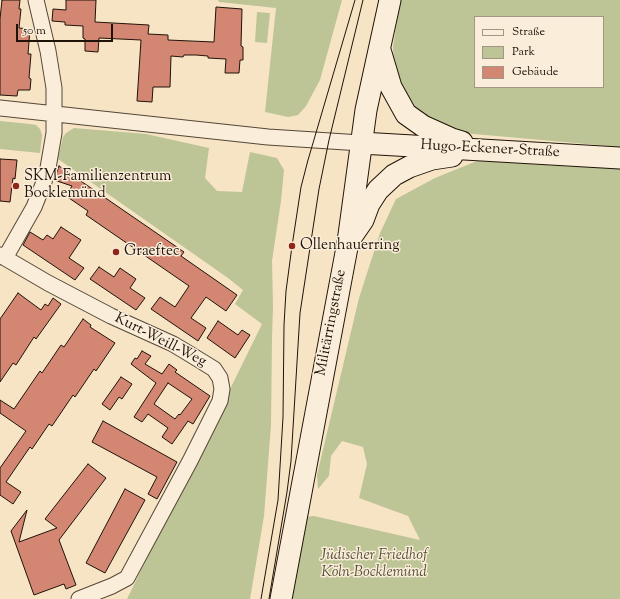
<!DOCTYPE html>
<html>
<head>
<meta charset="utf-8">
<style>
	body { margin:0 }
	#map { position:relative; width:620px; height:599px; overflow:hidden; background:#f7e4c5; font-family:"Sorts Mill Goudy",serif }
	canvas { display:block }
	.legend { position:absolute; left:474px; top:16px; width:130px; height:72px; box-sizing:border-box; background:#faedd9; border:1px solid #a29686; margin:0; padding:5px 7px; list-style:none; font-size:12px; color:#1f1309 }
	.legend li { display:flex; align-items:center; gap:8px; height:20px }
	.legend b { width:20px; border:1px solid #a29686 }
	.scale { position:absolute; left:16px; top:24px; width:97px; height:18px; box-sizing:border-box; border:2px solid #1f1309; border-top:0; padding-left:5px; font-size:12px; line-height:14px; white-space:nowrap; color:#1f1309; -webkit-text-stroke:3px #faedd9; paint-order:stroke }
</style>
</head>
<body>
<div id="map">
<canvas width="620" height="599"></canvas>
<ul class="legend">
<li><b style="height:5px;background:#faedd9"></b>Straße</li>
<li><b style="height:11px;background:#bdc495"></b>Park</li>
<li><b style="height:11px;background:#d38672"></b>Gebäude</li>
</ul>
<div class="scale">50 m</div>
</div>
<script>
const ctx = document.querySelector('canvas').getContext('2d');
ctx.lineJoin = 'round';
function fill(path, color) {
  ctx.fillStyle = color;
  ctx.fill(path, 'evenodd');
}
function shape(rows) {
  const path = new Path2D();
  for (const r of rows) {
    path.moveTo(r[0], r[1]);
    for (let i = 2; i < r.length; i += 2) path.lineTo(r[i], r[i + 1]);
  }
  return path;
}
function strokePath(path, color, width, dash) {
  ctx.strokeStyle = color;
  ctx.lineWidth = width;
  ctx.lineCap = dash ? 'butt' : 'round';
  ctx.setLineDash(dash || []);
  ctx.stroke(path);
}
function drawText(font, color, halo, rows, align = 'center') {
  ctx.font = font + ' "Sorts Mill Goudy",serif';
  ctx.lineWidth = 3;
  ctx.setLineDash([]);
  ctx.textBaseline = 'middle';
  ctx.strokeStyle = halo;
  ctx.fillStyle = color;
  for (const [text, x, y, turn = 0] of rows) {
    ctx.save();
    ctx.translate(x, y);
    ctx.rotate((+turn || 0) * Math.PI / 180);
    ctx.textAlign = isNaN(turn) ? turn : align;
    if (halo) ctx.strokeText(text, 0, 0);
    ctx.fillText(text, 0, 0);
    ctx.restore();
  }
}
const green = shape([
	[218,0,342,0,320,80,306,106,298,115,288,117,265,112,276,8,219,2],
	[400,0,620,0,620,147,463,133,417,114,395,81,393,47],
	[475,17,603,17,603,87,475,87],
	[257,12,270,13,267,43,255,42],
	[0,121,30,124,36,125,40,129,42,135,40,153,0,149],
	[74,128,146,134,209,148,205,178,217,191,242,192,250,152,277,158,284,170,281,201,272,261,273,306,272,337,271,425,264,516,250,599,127,599,262,324,235,304,243,290,228,278,58,159,63,137,66,133],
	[477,161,578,167,620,167,620,599,288,599,303,517,314,516,420,540,408,516,359,498,367,464,363,447,342,441,331,456,329,476,318,489,317,475,359,298,380,233,396,199,435,178]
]);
const building = shape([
	[2,0,20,0,19,9,21,9,19,28,30,29,28,54,31,54,29,78,31,79,30,90,18,90,17,96,0,95,0,19,2,0],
	[66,0,96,0,95,22,149,25,148,34,168,35,168,40,214,42,216,7,242,9,241,46,243,47,243,60,240,60,239,73,225,73,226,59,208,58,208,56,196,55,184,55,183,57,171,56,170,87,153,87,152,102,137,101,141,40,99,38,98,52,85,51,85,39,83,38,83,26,65,25,65,22,52,21,53,9,66,10,66,0],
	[0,159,17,160,15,179,13,178,10,202,0,201,0,159],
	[59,166,184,252,181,256,237,295,226,311,206,297,191,318,206,328,198,341,151,309,160,297,175,307,189,286,86,215,88,211,66,196,72,186,54,180,59,166],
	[61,227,81,240,69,258,84,268,75,280,23,245,30,232,43,240,47,235,53,239,61,227],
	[99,267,114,277,120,268,136,279,130,288,145,298,136,310,90,279,99,267],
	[18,293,41,310,45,304,48,306,53,298,61,304,36,339,34,337,16,365,13,363,0,382,0,319,18,293],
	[83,319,91,325,90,327,115,343,96,371,94,369,75,397,73,395,52,426,49,424,32,449,30,447,6,482,21,492,13,504,0,495,0,468,26,431,0,413,0,400,14,409,40,371,42,373,61,345,64,347,83,319],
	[218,321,238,335,242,330,250,335,235,358,207,338,218,321],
	[142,351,151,356,145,364,162,374,169,364,177,370,175,372,210,396,193,424,188,421,172,444,162,437,168,428,148,414,142,422,134,417,156,383,131,364,135,358,137,359,142,351],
	[168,383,192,399,180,415,179,414,175,419,154,404,168,383],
	[121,377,132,384,122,399,119,397,110,410,102,404,121,377],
	[103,421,177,462,157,499,148,494,157,477,92,442,103,421],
	[88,464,106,478,59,540,76,585,66,589,64,584,34,595,11,531,27,510,19,542,57,528,45,519,88,464],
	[125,489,145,500,105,573,86,563,125,489]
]);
const minor = shape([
	[0,108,268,137,361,143],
	[0,255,48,283,111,316,173,344,188,353,214,369,220,378,222,389,220,401,190,461,127,578,112,586,79,599],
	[5,258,34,207,44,182,48,168,54,133,54,88,48,51,36,0]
]);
const secondary = shape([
	[380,50,391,87,406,114,423,126,452,139,462,142],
	[361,143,620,158],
	[352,236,363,220,369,204,378,190,394,175,409,167,432,159,452,156],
	[281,599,348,242,366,110,390,0]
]);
const tram = shape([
	[261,599,278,500,283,417,284,325,286,291,292,246,301,187,308,160,355,0],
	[269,599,287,492,291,461,300,313,319,189,329,140,363,0]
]);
const markers = [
	[16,186,4,"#8f2418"],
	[292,246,4,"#8f2418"],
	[116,252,4,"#8f2418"]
];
const streetNames = [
	["Hugo-Eckener-Straße",490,150,3],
	["Militärringstraße",332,323,-79],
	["Kurt-Weill-Weg",160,341,27]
];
const poiNames = [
	["SKM-Familienzentrum",24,177],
	["Bocklemünd",24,194],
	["Ollenhauerring",300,246],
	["Graeftec",124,252]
];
const parkNames = [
	["Jüdischer Friedhof",374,556],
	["Köln-Bocklemünd",374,573]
];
fill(green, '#bdc495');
fill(building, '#d38672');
strokePath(building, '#1f1309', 1);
strokePath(minor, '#554738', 17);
strokePath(secondary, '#1f1309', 23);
strokePath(minor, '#faedd9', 15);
strokePath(secondary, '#faedd9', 21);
strokePath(tram, '#1f1309', 1);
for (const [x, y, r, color] of markers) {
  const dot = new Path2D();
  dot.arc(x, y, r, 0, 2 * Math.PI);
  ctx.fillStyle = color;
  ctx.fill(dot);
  strokePath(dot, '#faedd9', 1.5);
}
drawText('15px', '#1f1309', '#faedd9', streetNames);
drawText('15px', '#1f1309', '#faedd9', poiNames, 'left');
drawText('italic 15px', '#56513a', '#faedd9', parkNames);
</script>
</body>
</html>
